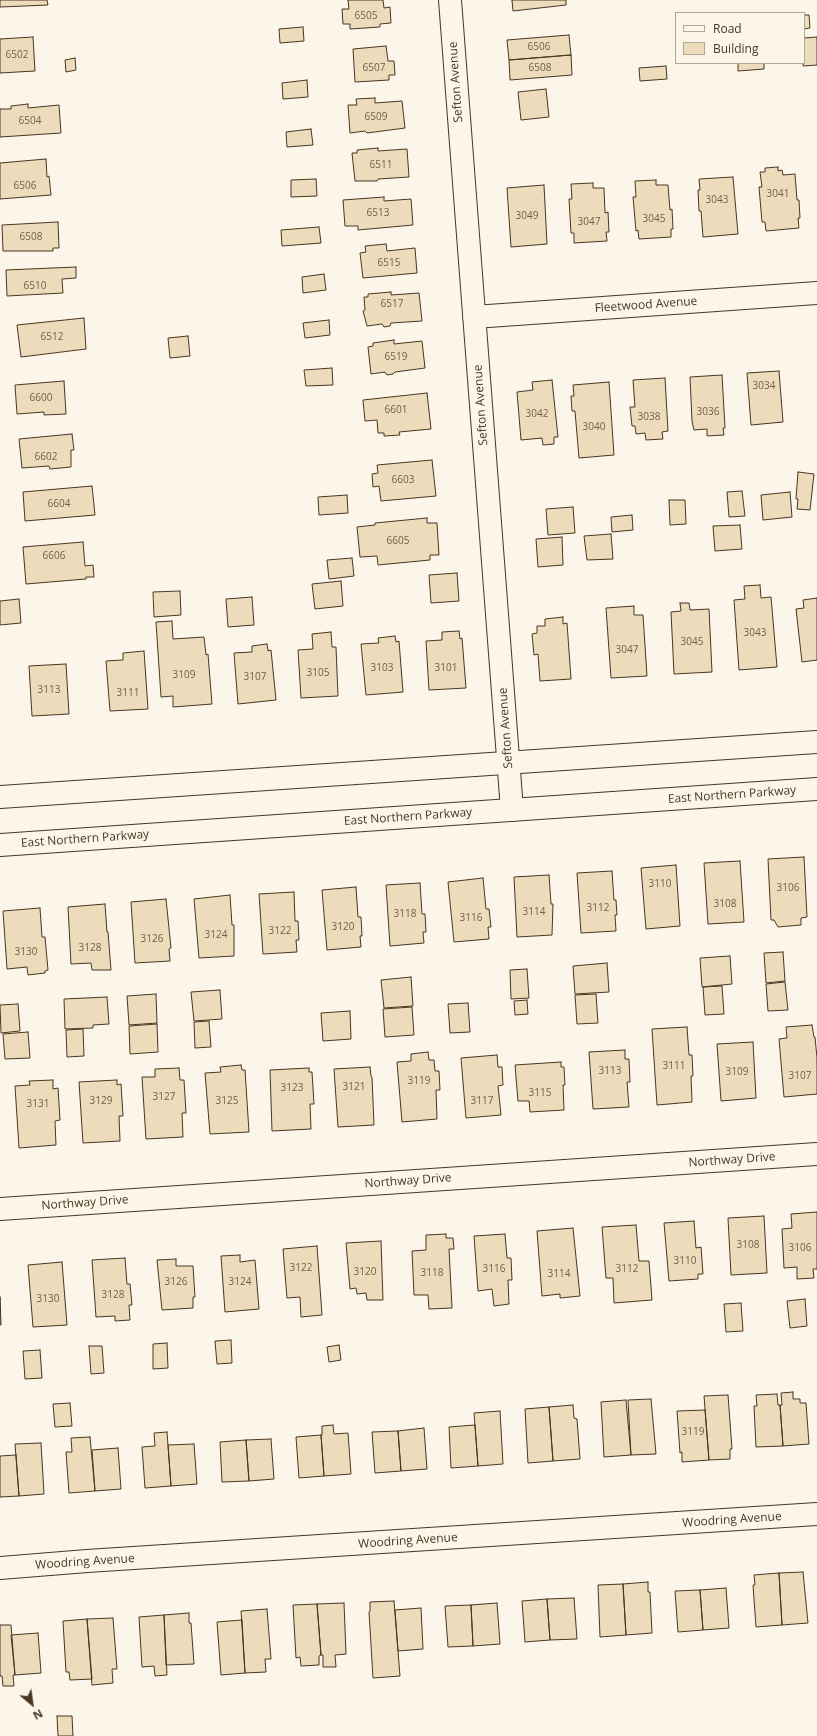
<!DOCTYPE html>
<html>
<head>
<meta charset="utf-8">
<style>
	body { margin:0 }
	#map { position:relative; width:817px; height:1736px; overflow:hidden; background:#fbf6e9; font-family:"Open Sans",sans-serif }
	canvas { display:block }
	.legend { position:absolute; left:675px; top:12px; width:130px; height:52px; box-sizing:border-box; background:#fbf6e9; border:1px solid #b4a999; margin:0; padding:5px 7px; list-style:none; font-size:12px; color:#4a3520 }
	.legend li { display:flex; align-items:center; gap:8px; height:20px }
	.legend b { width:20px; border:1px solid #b4a999 }
	.north { position:absolute; left:12px; top:1684px; width:40px; height:40px; -webkit-text-stroke:3px #fbf6e9; paint-order:stroke; rotate:151deg; font-size:11px; font-weight:700; line-height:16px; text-align:center; color:#4a3520 }
	.north::after { content:''; display:block; margin:auto; width:14px; height:18px; background:#4a3520; clip-path:polygon(50% 0,100% 100%,50% 72%,0 100%) }
</style>
</head>
<body>
<div id="map">
<canvas width="817" height="1736"></canvas>
<ul class="legend">
<li><b style="height:5px;background:#fbf6e9"></b>Road</li>
<li><b style="height:11px;background:#ecdcbc"></b>Building</li>
</ul>
<div class="north">N</div>
</div>
<script>
const ctx = document.querySelector('canvas').getContext('2d');
ctx.lineJoin = 'round';
function fill(path, color) {
  ctx.fillStyle = color;
  ctx.fill(path, 'evenodd');
}
function shape(rows) {
  const path = new Path2D();
  for (const r of rows) {
    path.moveTo(r[0], r[1]);
    for (let i = 2; i < r.length; i += 2) path.lineTo(r[i], r[i + 1]);
  }
  return path;
}
function strokePath(path, color, width, dash) {
  ctx.strokeStyle = color;
  ctx.lineWidth = width;
  ctx.lineCap = dash ? 'butt' : 'round';
  ctx.setLineDash(dash || []);
  ctx.stroke(path);
}
function drawText(font, color, halo, rows, align = 'center') {
  ctx.font = font + ' "Open Sans",sans-serif';
  ctx.lineWidth = 3;
  ctx.setLineDash([]);
  ctx.textBaseline = 'middle';
  ctx.strokeStyle = halo;
  ctx.fillStyle = color;
  for (const [text, x, y, turn = 0] of rows) {
    ctx.save();
    ctx.translate(x, y);
    ctx.rotate((+turn || 0) * Math.PI / 180);
    ctx.textAlign = isNaN(turn) ? turn : align;
    if (halo) ctx.strokeText(text, 0, 0);
    ctx.fillText(text, 0, 0);
    ctx.restore();
  }
}
const building = shape([
	[0,0,47,0,48,5,0,7,0,0],
	[348,0,383,0,384,8,390,7,391,23,380,24,380,27,350,29,350,24,343,24,342,9,349,9,348,0],
	[512,0,566,0,566,5,513,11,512,0],
	[804,15,809,15,810,28,804,29,804,15],
	[303,27,304,41,280,43,279,29,303,27],
	[569,35,571,55,509,60,507,40,569,35],
	[33,37,35,71,0,73,0,39,33,37],
	[817,37,817,65,803,66,804,38,817,37],
	[386,46,388,61,394,61,395,75,389,75,389,80,355,82,353,49,386,46],
	[571,55,572,75,510,80,509,60,571,55],
	[75,58,76,70,66,72,65,60,75,58],
	[738,63,764,63,764,69,738,71,738,63],
	[666,66,667,79,640,81,639,68,666,66],
	[307,80,308,97,283,99,282,83,307,80],
	[546,89,549,117,521,120,518,92,546,89],
	[375,98,375,103,402,101,405,128,367,133,365,131,350,133,348,105,357,105,356,99,375,98],
	[28,104,28,108,59,105,61,133,0,137,0,109,11,109,11,106,28,104],
	[311,129,313,145,287,147,286,132,311,129],
	[378,148,378,151,407,149,409,177,378,179,377,181,355,181,352,153,357,153,357,150,378,148],
	[46,159,47,177,49,176,51,195,0,199,0,163,46,159],
	[778,167,778,171,782,170,783,175,795,174,797,200,799,200,800,218,798,218,799,228,766,231,765,222,762,222,759,187,762,187,760,172,765,172,765,168,778,167],
	[733,177,738,234,703,237,701,211,699,211,698,190,700,190,699,179,733,177],
	[316,179,317,196,291,197,291,180,316,179],
	[656,180,656,185,668,185,670,210,672,209,673,229,671,229,671,237,639,239,638,230,636,231,633,197,636,197,635,181,656,180],
	[593,183,593,188,604,188,605,213,608,212,609,232,606,232,607,241,574,243,574,233,571,233,569,199,572,199,571,184,593,183],
	[544,185,547,244,511,247,507,188,544,185],
	[384,197,384,201,411,199,413,225,358,230,358,226,345,226,343,200,384,197],
	[58,222,59,248,53,248,53,251,3,251,2,225,58,222],
	[319,227,321,243,282,246,281,230,319,227],
	[386,244,387,251,415,248,417,273,363,278,360,253,366,252,365,246,386,244],
	[76,267,76,278,62,279,63,293,7,296,6,270,76,267],
	[324,274,326,290,303,293,302,277,324,274],
	[391,292,391,295,419,293,422,321,391,323,390,326,384,327,382,324,367,326,363,311,365,310,364,297,368,297,368,294,391,292],
	[84,318,86,349,21,357,17,325,84,318],
	[329,320,330,335,305,338,303,323,329,320],
	[188,336,190,356,170,358,168,338,188,336],
	[394,340,394,344,422,341,425,368,395,372,393,374,387,375,385,372,371,374,368,347,373,346,373,343,394,340],
	[332,368,333,385,306,386,304,370,332,368],
	[779,371,783,422,751,425,747,373,779,371],
	[722,375,725,428,723,428,724,435,707,436,707,429,694,430,692,421,690,377,722,375],
	[665,378,668,431,662,432,663,439,646,440,645,433,636,434,635,426,632,426,630,407,635,407,633,380,665,378],
	[552,380,558,437,554,437,554,444,543,445,542,438,521,440,517,392,533,390,532,382,552,380],
	[64,381,66,414,44,415,44,412,17,414,15,385,64,381],
	[609,382,614,455,579,458,575,411,572,411,571,396,574,396,573,385,609,382],
	[427,393,431,429,399,432,400,435,384,436,384,433,378,433,377,420,365,421,363,400,427,393],
	[72,434,74,450,71,450,71,467,50,469,49,466,22,468,19,439,72,434],
	[432,460,436,496,381,501,379,486,373,487,372,474,378,473,377,465,432,460],
	[798,472,814,474,810,510,797,509,798,499,796,499,798,472],
	[92,486,95,515,25,521,23,492,92,486],
	[742,491,745,516,729,517,727,492,742,491],
	[790,492,792,517,763,520,761,495,790,492],
	[347,495,348,513,319,515,318,497,347,495],
	[669,500,685,500,686,524,670,525,669,500],
	[573,507,575,533,548,535,546,509,573,507],
	[632,515,633,530,612,532,611,517,632,515],
	[427,518,427,523,437,523,439,555,430,555,430,560,378,565,377,556,360,557,357,527,375,525,375,523,427,518],
	[740,525,742,549,715,551,713,526,740,525],
	[611,534,613,559,587,560,584,536,611,534],
	[562,537,563,565,538,567,536,539,562,537],
	[83,542,85,566,93,565,94,577,86,577,86,579,26,584,23,547,83,542],
	[352,558,354,576,329,579,327,560,352,558],
	[457,573,459,601,431,603,429,575,457,573],
	[341,581,343,606,315,609,312,584,341,581],
	[760,585,761,598,771,597,777,667,739,670,734,600,745,599,744,586,760,585],
	[180,591,181,615,154,617,153,592,180,591],
	[252,597,254,625,228,627,226,599,252,597],
	[817,598,817,660,802,662,796,609,804,608,803,600,817,598],
	[19,599,21,623,0,625,0,601,19,599],
	[680,603,689,603,690,610,709,609,712,672,674,674,671,612,681,611,680,603],
	[634,606,634,615,643,615,647,676,611,678,606,608,634,606],
	[563,617,563,624,567,623,571,679,540,681,538,654,534,655,532,634,537,633,537,626,545,626,545,619,563,617],
	[172,621,173,639,204,637,206,655,208,654,212,704,173,707,173,696,161,697,156,622,172,621],
	[459,631,460,639,462,638,466,688,429,690,426,641,442,640,442,632,459,631],
	[331,632,332,647,336,647,338,696,301,698,298,650,313,649,312,634,331,632],
	[395,636,396,642,399,641,403,692,366,695,361,644,379,643,378,638,395,636],
	[267,644,268,651,271,650,276,700,238,704,234,653,252,652,252,646,267,644],
	[144,651,148,709,110,711,106,661,123,660,123,653,144,651],
	[66,664,69,714,32,716,29,666,66,664],
	[804,857,807,917,801,918,801,925,778,927,774,920,771,920,768,859,804,857],
	[740,861,744,922,708,924,704,863,740,861],
	[676,865,680,926,646,929,641,868,676,865],
	[612,871,614,900,616,900,617,915,615,915,616,931,581,933,577,873,612,871],
	[549,875,551,904,553,904,552,935,517,937,514,877,549,875],
	[483,878,486,909,489,909,491,927,488,927,489,939,454,942,448,882,483,878],
	[420,883,422,914,425,914,426,932,423,932,424,943,390,946,386,885,420,883],
	[356,887,358,917,361,917,362,936,360,936,361,947,327,950,322,890,356,887],
	[294,892,295,921,298,921,299,940,296,940,297,952,263,954,259,894,294,892],
	[230,895,232,925,234,925,234,956,199,958,194,899,230,895],
	[166,899,171,948,169,949,170,961,135,963,131,902,166,899],
	[105,904,107,932,108,932,111,970,92,970,91,963,71,964,68,907,105,904],
	[40,908,42,937,45,937,48,970,45,971,45,973,28,975,27,967,7,969,3,911,40,908],
	[783,952,785,981,766,983,764,953,783,952],
	[730,956,732,984,702,987,700,958,730,956],
	[607,963,609,992,575,994,573,966,607,963],
	[527,969,529,998,511,999,510,970,527,969],
	[411,977,413,1006,384,1008,381,980,411,977],
	[785,982,788,1010,768,1011,766,984,785,982],
	[722,986,724,1014,705,1015,703,987,722,986],
	[220,990,222,1019,194,1021,191,992,220,990],
	[156,994,157,1023,129,1025,127,996,156,994],
	[596,994,598,1023,577,1024,575,995,596,994],
	[107,997,109,1024,93,1025,93,1028,65,1029,64,999,107,997],
	[527,1000,528,1014,515,1015,514,1001,527,1000],
	[468,1003,470,1032,450,1033,448,1004,468,1003],
	[18,1004,20,1031,1,1033,0,1005,18,1004],
	[412,1007,414,1035,385,1037,383,1009,412,1007],
	[350,1011,351,1039,323,1041,321,1013,350,1011],
	[209,1021,211,1047,195,1048,194,1022,209,1021],
	[157,1024,158,1052,130,1054,129,1026,157,1024],
	[812,1025,814,1037,815,1037,817,1058,817,1094,784,1097,779,1039,787,1038,786,1027,812,1025],
	[687,1027,689,1055,692,1055,693,1076,691,1076,692,1102,657,1105,652,1029,687,1027],
	[83,1029,84,1056,67,1057,66,1030,83,1029],
	[28,1032,30,1058,5,1059,3,1034,28,1032],
	[753,1042,756,1098,721,1101,717,1044,753,1042],
	[625,1050,625,1059,629,1059,630,1082,627,1082,629,1107,593,1109,589,1052,625,1050],
	[428,1052,429,1060,434,1060,435,1071,439,1071,440,1090,436,1090,437,1119,402,1122,397,1062,411,1061,411,1054,428,1052],
	[497,1055,498,1067,502,1067,503,1085,498,1086,501,1115,466,1118,461,1058,497,1055],
	[561,1062,561,1067,564,1067,565,1085,563,1085,564,1110,530,1112,529,1101,518,1101,515,1065,561,1062],
	[241,1065,242,1070,245,1070,249,1132,210,1134,205,1073,221,1072,220,1067,241,1065],
	[370,1067,371,1076,372,1077,374,1125,338,1127,334,1069,370,1067],
	[179,1068,180,1080,184,1080,186,1113,182,1113,183,1137,146,1139,142,1077,155,1077,155,1069,179,1068],
	[309,1068,309,1072,312,1072,314,1104,310,1104,311,1129,272,1131,270,1070,309,1068],
	[53,1080,53,1089,58,1088,60,1120,55,1121,56,1145,19,1148,15,1086,30,1085,29,1081,53,1080],
	[117,1080,117,1085,121,1084,123,1116,119,1116,120,1141,83,1143,79,1082,117,1080],
	[817,1212,817,1269,813,1269,814,1278,797,1279,797,1267,784,1268,782,1229,792,1228,791,1214,817,1212],
	[764,1216,767,1273,731,1275,728,1218,764,1216],
	[694,1221,696,1248,701,1247,703,1274,698,1274,698,1279,669,1281,664,1223,694,1221],
	[636,1225,639,1261,649,1261,652,1300,614,1303,613,1278,606,1278,602,1227,636,1225],
	[573,1228,580,1296,560,1298,560,1294,542,1296,537,1231,573,1228],
	[446,1234,446,1238,453,1238,454,1249,449,1249,452,1308,429,1309,428,1295,414,1295,412,1251,426,1250,426,1235,446,1234],
	[505,1234,507,1258,511,1258,512,1280,508,1280,509,1304,494,1306,492,1289,478,1291,474,1236,505,1234],
	[381,1241,383,1300,367,1300,366,1293,357,1294,356,1288,350,1289,346,1243,381,1241],
	[317,1246,322,1315,301,1317,300,1297,287,1298,283,1249,317,1246],
	[240,1255,240,1262,255,1260,259,1309,225,1312,221,1256,240,1255],
	[125,1258,127,1284,130,1284,132,1305,129,1305,130,1320,115,1321,115,1316,96,1317,92,1260,125,1258],
	[176,1259,176,1266,193,1266,195,1297,193,1297,193,1308,162,1310,157,1260,176,1259],
	[62,1262,67,1325,33,1327,28,1265,62,1262],
	[0,1297,1,1325,0,1325,0,1297],
	[805,1299,807,1326,790,1328,787,1301,805,1299],
	[741,1303,743,1331,726,1332,724,1304,741,1303],
	[231,1340,232,1363,217,1364,215,1341,231,1340],
	[167,1343,168,1368,153,1369,153,1344,167,1343],
	[339,1345,341,1360,329,1362,327,1347,339,1345],
	[89,1346,102,1346,104,1373,91,1374,89,1346],
	[40,1350,42,1378,25,1379,23,1351,40,1350],
	[793,1392,793,1399,800,1399,800,1403,806,1403,809,1444,783,1446,780,1405,782,1405,781,1393,793,1392],
	[777,1394,778,1405,780,1405,783,1446,756,1447,754,1406,757,1406,756,1395,777,1394],
	[728,1395,732,1449,730,1449,730,1459,709,1460,704,1396,728,1395],
	[651,1399,656,1454,631,1455,628,1400,651,1399],
	[626,1400,631,1455,604,1457,601,1402,626,1400],
	[70,1403,72,1426,55,1427,53,1404,70,1403],
	[573,1405,574,1418,577,1419,580,1459,553,1461,549,1407,573,1405],
	[549,1407,553,1461,528,1463,525,1409,549,1407],
	[705,1410,709,1460,682,1462,682,1452,680,1453,677,1411,705,1410],
	[500,1411,503,1464,478,1466,474,1413,500,1411],
	[333,1425,334,1434,348,1433,351,1474,324,1476,321,1435,322,1435,322,1426,333,1425],
	[475,1425,478,1466,451,1468,449,1427,475,1425],
	[424,1428,427,1469,401,1471,398,1431,424,1428],
	[398,1431,401,1471,375,1473,372,1432,398,1431],
	[167,1432,171,1486,145,1488,142,1447,155,1446,154,1433,167,1432],
	[321,1435,324,1476,299,1478,296,1437,321,1435],
	[90,1437,95,1491,69,1493,66,1452,72,1452,71,1438,90,1437],
	[271,1439,274,1479,249,1481,246,1440,271,1439],
	[246,1440,249,1481,222,1482,220,1442,246,1440],
	[41,1443,44,1494,19,1496,15,1444,41,1443],
	[194,1444,197,1484,171,1486,168,1445,194,1444],
	[118,1448,121,1489,95,1491,92,1450,118,1448],
	[16,1455,19,1496,0,1497,0,1456,16,1455],
	[803,1572,808,1623,782,1625,779,1573,803,1572],
	[779,1573,782,1625,756,1627,753,1585,755,1585,754,1575,779,1573],
	[648,1582,648,1592,650,1592,652,1633,626,1635,623,1584,648,1582],
	[623,1584,626,1635,600,1637,598,1585,623,1584],
	[726,1588,729,1628,703,1630,700,1590,726,1588],
	[700,1590,703,1630,678,1632,675,1591,700,1590],
	[574,1598,577,1639,550,1640,547,1599,574,1598],
	[547,1599,550,1640,525,1642,522,1601,547,1599],
	[394,1601,400,1676,373,1678,369,1612,370,1611,370,1602,394,1601],
	[344,1603,346,1654,335,1655,336,1667,323,1667,323,1655,321,1655,317,1604,344,1603],
	[497,1603,500,1644,473,1646,471,1605,497,1603],
	[317,1604,321,1655,319,1656,319,1665,301,1666,300,1657,296,1658,293,1605,317,1604],
	[471,1605,473,1646,448,1647,445,1606,471,1605],
	[421,1608,423,1649,398,1651,395,1610,421,1608],
	[267,1609,271,1659,265,1659,266,1672,245,1673,241,1611,267,1609],
	[189,1613,189,1623,191,1623,194,1664,166,1665,164,1615,189,1613],
	[164,1615,167,1675,155,1676,154,1666,142,1667,139,1617,164,1615],
	[113,1618,117,1669,112,1669,113,1683,92,1685,87,1619,113,1618],
	[87,1619,92,1679,70,1680,69,1672,66,1672,63,1621,87,1619],
	[242,1620,245,1673,221,1675,217,1622,242,1620],
	[0,1625,11,1625,15,1675,13,1675,14,1686,3,1686,2,1676,0,1676,0,1625],
	[38,1633,41,1673,15,1675,11,1635,38,1633],
	[57,1716,72,1716,73,1736,58,1736,57,1716]
]);
const street = shape([
	[450,0,512,810],
	[474,317,817,293],
	[0,1209,817,1154],
	[0,1568,87,1561,817,1514]
]);
const primary = shape([
	[0,797,817,742],
	[0,845,817,789]
]);
const numberNames = [
	["6505",366,16],
	["6506",539,47],
	["6502",17,55],
	["6507",374,68],
	["6508",540,68],
	["6509",376,117],
	["6504",30,121],
	["6511",381,165],
	["6506",25,186],
	["3041",778,194],
	["3043",717,200],
	["6513",378,213],
	["3049",527,216],
	["3045",654,219],
	["3047",589,222],
	["6508",31,237],
	["6515",389,263],
	["6510",35,286],
	["6517",392,304],
	["6512",52,337],
	["6519",396,357],
	["3034",764,386],
	["6600",41,398],
	["6601",396,410],
	["3036",708,412],
	["3042",537,414],
	["3038",649,417],
	["3040",594,427],
	["6602",46,457],
	["6603",403,480],
	["6604",59,504],
	["6605",398,541],
	["6606",54,556],
	["3043",755,633],
	["3045",692,642],
	["3047",627,650],
	["3103",382,668],
	["3101",446,668],
	["3105",318,673],
	["3109",184,675],
	["3107",255,677],
	["3113",49,690],
	["3111",128,693],
	["3110",660,884],
	["3106",788,888],
	["3108",725,904],
	["3112",598,908],
	["3114",534,912],
	["3118",405,914],
	["3116",471,918],
	["3120",343,927],
	["3122",280,931],
	["3124",216,935],
	["3126",152,939],
	["3128",90,948],
	["3130",26,952],
	["3111",674,1066],
	["3113",610,1071],
	["3109",737,1072],
	["3107",800,1076],
	["3119",419,1081],
	["3121",354,1087],
	["3123",292,1088],
	["3115",540,1093],
	["3127",164,1097],
	["3129",101,1101],
	["3125",227,1101],
	["3117",482,1101],
	["3131",38,1104],
	["3108",748,1245],
	["3106",800,1248],
	["3110",685,1261],
	["3122",301,1268],
	["3116",494,1269],
	["3112",627,1269],
	["3120",365,1272],
	["3118",432,1273],
	["3114",559,1274],
	["3126",176,1282],
	["3124",240,1282],
	["3128",113,1295],
	["3130",48,1299],
	["3119",693,1432]
];
const streetNames = [
	["Sefton Avenue",456,82,-94],
	["Fleetwood Avenue",646,305,-4],
	["Sefton Avenue",481,405,-94],
	["Sefton Avenue",506,728,-94],
	["East Northern Parkway",732,795,-4],
	["East Northern Parkway",408,817,-4],
	["East Northern Parkway",85,839,-4],
	["Northway Drive",732,1160,-4],
	["Northway Drive",408,1181,-4],
	["Northway Drive",85,1203,-4],
	["Woodring Avenue",732,1520,-4],
	["Woodring Avenue",408,1541,-4],
	["Woodring Avenue",85,1562,-4]
];
fill(building, '#ecdcbc');
strokePath(building, '#4a3520', 1);
strokePath(street, '#4a3520', 24);
strokePath(primary, '#4a3520', 24);
strokePath(street, '#fbf6e9', 22);
strokePath(primary, '#fbf6e9', 22);
drawText('10px', '#725f47', null, numberNames);
drawText('12px', '#4a3520', '#fbf6e9', streetNames);
</script>
</body>
</html>
